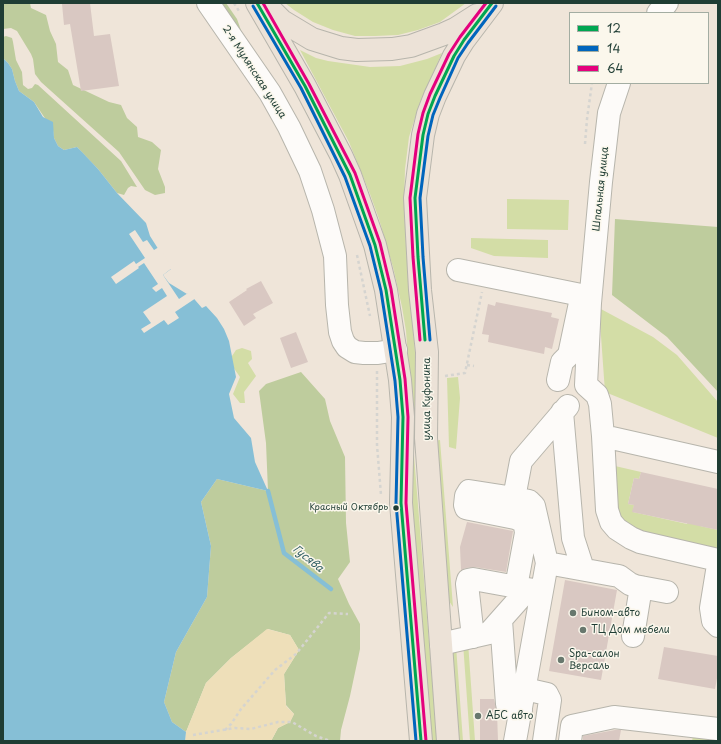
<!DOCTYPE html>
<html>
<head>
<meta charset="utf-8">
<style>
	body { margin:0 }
	#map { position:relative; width:721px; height:744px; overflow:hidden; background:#efe5d9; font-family:"Playpen Sans",sans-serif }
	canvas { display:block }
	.frame { position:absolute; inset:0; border:4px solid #1f3d34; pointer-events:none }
	.legend { position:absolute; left:569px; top:12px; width:140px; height:72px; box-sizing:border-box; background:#fbf7ec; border:1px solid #a3ada2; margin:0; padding:5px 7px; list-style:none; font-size:12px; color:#1f3d34 }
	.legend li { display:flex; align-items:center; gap:8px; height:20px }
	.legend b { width:20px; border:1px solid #a3ada2 }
</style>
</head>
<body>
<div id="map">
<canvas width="721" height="744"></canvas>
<div class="frame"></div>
<ul class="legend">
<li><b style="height:5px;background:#00a651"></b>12</li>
<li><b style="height:5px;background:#0065bd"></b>14</li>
<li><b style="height:5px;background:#e5007d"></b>64</li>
</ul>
</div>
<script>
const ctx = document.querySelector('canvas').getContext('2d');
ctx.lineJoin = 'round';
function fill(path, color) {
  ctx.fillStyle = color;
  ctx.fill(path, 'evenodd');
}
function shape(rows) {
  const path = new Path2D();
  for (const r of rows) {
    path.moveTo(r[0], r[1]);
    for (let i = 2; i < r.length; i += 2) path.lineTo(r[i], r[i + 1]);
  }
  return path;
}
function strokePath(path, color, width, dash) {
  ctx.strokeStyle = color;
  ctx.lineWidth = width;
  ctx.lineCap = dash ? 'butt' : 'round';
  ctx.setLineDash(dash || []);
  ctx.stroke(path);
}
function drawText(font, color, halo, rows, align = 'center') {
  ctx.font = font + ' "Playpen Sans",sans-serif';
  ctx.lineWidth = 3;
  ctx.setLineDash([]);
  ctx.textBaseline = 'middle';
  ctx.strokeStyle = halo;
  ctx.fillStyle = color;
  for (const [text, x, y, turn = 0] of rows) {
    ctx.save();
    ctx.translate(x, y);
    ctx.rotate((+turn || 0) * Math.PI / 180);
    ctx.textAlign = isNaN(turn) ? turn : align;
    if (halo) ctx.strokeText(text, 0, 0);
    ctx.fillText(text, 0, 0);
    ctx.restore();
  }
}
const green = shape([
	[285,3,466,3,440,22,418,30,398,35,375,36,355,36,333,30,313,22,294,10],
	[300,50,316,58,328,61,370,67,400,66,427,59,442,53,419,105,409,137,405,169,404,207,406,246,422,434,414,435,406,331,402,307,393,267,379,219,370,194,349,142],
	[507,199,569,200,568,230,507,229],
	[471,238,548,240,548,258,494,256,471,248],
	[599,308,653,337,677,355,718,402,718,438,605,392],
	[242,348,251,351,252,359,248,363,256,376,244,392,245,403,240,403,233,394,240,377,233,367,230,359,236,350],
	[458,377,460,398,456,449,449,447,447,378],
	[440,440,453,607,447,598,433,441],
	[413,443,437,741,429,741,405,444],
	[615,466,641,472,639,479,634,478,628,504,634,505,633,512,687,524,689,516,702,519,700,526,718,530,718,548,634,531,617,515],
	[468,642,475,741,470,741,463,643],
	[456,646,463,741,456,741,450,656],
	[693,736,718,740,718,741,692,741]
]);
const forest = shape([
	[3,3,30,3,31,8,46,15,50,31,56,44,58,62,68,70,73,85,109,102,121,105,127,118,137,127,138,137,152,142,161,150,158,169,165,187,165,193,155,195,145,190,119,152,41,82,35,74,33,59,31,54,17,31,11,28,3,29],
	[214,3,226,3,237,19,243,36],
	[6,36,12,38,13,42,16,60,22,72,23,85,28,89,32,88,35,84,38,85,121,161,137,187,131,186,128,188,124,195,117,193,98,169,77,147,64,150,58,146,54,138,53,130,34,102,19,91,15,81,12,69,8,63,3,58,3,37],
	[615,219,718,227,718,392,667,337,612,295],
	[301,372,325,399,330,421,345,457,346,523,350,562,338,579,349,604,360,624,360,649,350,696,341,730,340,741,271,741,278,728,290,722,294,714,286,705,284,674,299,650,290,635,268,629,231,658,206,683,186,732,172,722,164,702,176,652,207,597,211,546,201,502,217,479,268,491,266,443,259,391,266,384]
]);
const sand = shape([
	[267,629,290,635,299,650,284,674,286,706,294,714,290,722,278,728,271,741,185,741,186,732,206,683,231,658]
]);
const water = shape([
	[3,58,8,63,12,69,15,81,19,91,34,102,43,117,53,122,54,138,58,146,64,150,77,147,82,152,98,169,117,193,146,223,150,236,171,269,163,275,169,283,187,294,189,293,202,308,206,306,217,318,224,329,229,341,236,377,229,394,234,418,251,438,255,462,268,491,217,479,201,502,211,546,207,597,176,652,164,702,172,722,186,732,185,741,3,741]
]);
const pier = shape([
	[135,230,143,242,147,240,154,250,159,247,172,268,163,275,179,299,191,291,196,298,175,312,179,318,168,325,164,320,144,333,141,329,151,323,143,312,167,296,162,288,156,292,152,288,158,284,144,263,138,267,139,268,116,284,111,277,134,261,136,264,145,258,129,234]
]);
const stream = shape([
	[268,491,284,553,331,589]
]);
const building = shape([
	[74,3,90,3,94,36,110,34,119,86,81,91,70,24,64,25,62,4],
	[261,281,273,303,253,314,256,318,244,326,229,302,247,290,246,289],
	[496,302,552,313,551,317,559,319,552,349,545,347,544,354,488,342,489,335,482,334,488,304,495,306],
	[296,332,308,362,291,368,280,338],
	[641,472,718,489,718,530,632,512,634,505,628,504,634,478,639,479],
	[467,522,513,531,506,572,475,567,466,568,461,570,460,547],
	[565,580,617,590,601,680,549,671],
	[664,647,718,656,718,673,715,689,658,679],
	[480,699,494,699,497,712,498,741,480,741],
	[615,730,621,730,619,741,583,741,583,736]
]);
const path = shape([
	[234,3,239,11],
	[585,144,587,119,592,83],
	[357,255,370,316],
	[467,365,474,366],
	[377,371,377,445,381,495],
	[445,376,465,373,482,292],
	[225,730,231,724,241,709,275,670,296,654,329,613,348,614],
	[193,735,235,728,251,729,278,722,292,722,316,736,330,741]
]);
const minor = shape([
	[208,3,270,93,289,127,310,171,323,210,335,256,337,305,340,332,343,341,347,347,355,352,364,353,378,353,396,350],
	[658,13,667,3],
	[619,83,609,113,601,182,590,303,586,385,597,395,600,404,603,436,607,510,611,522,617,529,631,538,640,542,718,560],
	[458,270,581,295,590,303],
	[558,380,562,362,569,355,580,303],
	[562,412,573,538,583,569],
	[603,436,718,462],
	[514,498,469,491,466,496,465,505,466,508,470,509,515,518,522,521,525,526,526,533,516,587],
	[547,563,534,506,529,501,514,498,521,461,568,406],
	[718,565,711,608,713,621,718,626],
	[501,620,507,704,509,707,521,710],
	[633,636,641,587],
	[473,637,467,584,468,580,473,579,528,589],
	[441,644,489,633,528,589,540,591],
	[525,689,547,694,550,700,544,741],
	[515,741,547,563,613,575,619,576,630,584,635,586,667,592],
	[570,741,572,726,614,717,718,729]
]);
const major = shape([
	[257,3,305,86,341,155,350,175,375,245,386,290,400,380,403,417,401,503,421,741],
	[264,3,282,21,312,39,341,48,357,50,392,49,411,46,444,34,455,29,477,15],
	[448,741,426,438,427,352,420,290,415,198,423,135,428,114,435,96,454,56,464,40,492,3]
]);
const bus1 = shape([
	[257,3,305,86,350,175,375,245,386,290,400,380,403,417,401,503,421,741],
	[425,340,418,257,415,198,423,135,428,114,435,96,454,56,464,40,492,3]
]);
const bus2 = shape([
	[253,6,301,88,345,177,370,246,381,291,395,381,398,417,396,503,416,741],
	[430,340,423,257,420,198,428,136,433,115,440,98,458,58,468,43,496,6]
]);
const bus3 = shape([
	[263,3,309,84,355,173,380,243,391,289,405,379,408,417,406,503,426,741],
	[420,340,413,257,410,198,418,134,423,113,430,94,449,54,460,37,486,3]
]);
const markers = [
	[396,508,3.5,"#1f3d34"],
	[573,613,4,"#68786e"],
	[583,630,4,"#68786e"],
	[561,660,4,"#68786e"],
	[478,716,4,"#68786e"]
];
const busNames = [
	["Красный Октябрь",388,508]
];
const streetNames = [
	["2-я Мулянская улица",254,72,57],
	["Шпальная улица",601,189,-84],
	["улица Куфонина",427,399,-90]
];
const poiNames = [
	["Бином-авто",581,613],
	["ТЦ Дом мебели",591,630],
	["Spa-салон",569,654],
	["Версаль",569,666],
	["АБС авто",486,716]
];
const waterNames = [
	["Гусява",308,559,39]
];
fill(green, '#d3dda6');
fill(forest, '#becc9d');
fill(sand, '#eedfb9');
fill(water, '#86bfd6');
fill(pier, '#efe5d9');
strokePath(stream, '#86bfd6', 4.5);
fill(building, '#d9c8c2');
strokePath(minor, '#b7b5ac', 24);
strokePath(major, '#b7b5ac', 24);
strokePath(path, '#d5d4d0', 2.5, [3, 3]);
strokePath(minor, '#fdfbf9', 22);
strokePath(major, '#ece2d7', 22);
strokePath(bus1, '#00a651', 3);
strokePath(bus2, '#0065bd', 3);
strokePath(bus3, '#e5007d', 3);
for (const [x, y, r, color] of markers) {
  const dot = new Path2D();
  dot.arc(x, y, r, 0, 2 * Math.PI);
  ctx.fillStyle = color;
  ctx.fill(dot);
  strokePath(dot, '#fbf7ec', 1.5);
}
drawText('9px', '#1f3d34', '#fbf7ec', busNames, 'right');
drawText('10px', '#1f3d34', '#fbf7ec', streetNames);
drawText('10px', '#1f3d34', '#fbf7ec', poiNames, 'left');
drawText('italic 11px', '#305f64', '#fbf7ec', waterNames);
</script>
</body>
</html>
